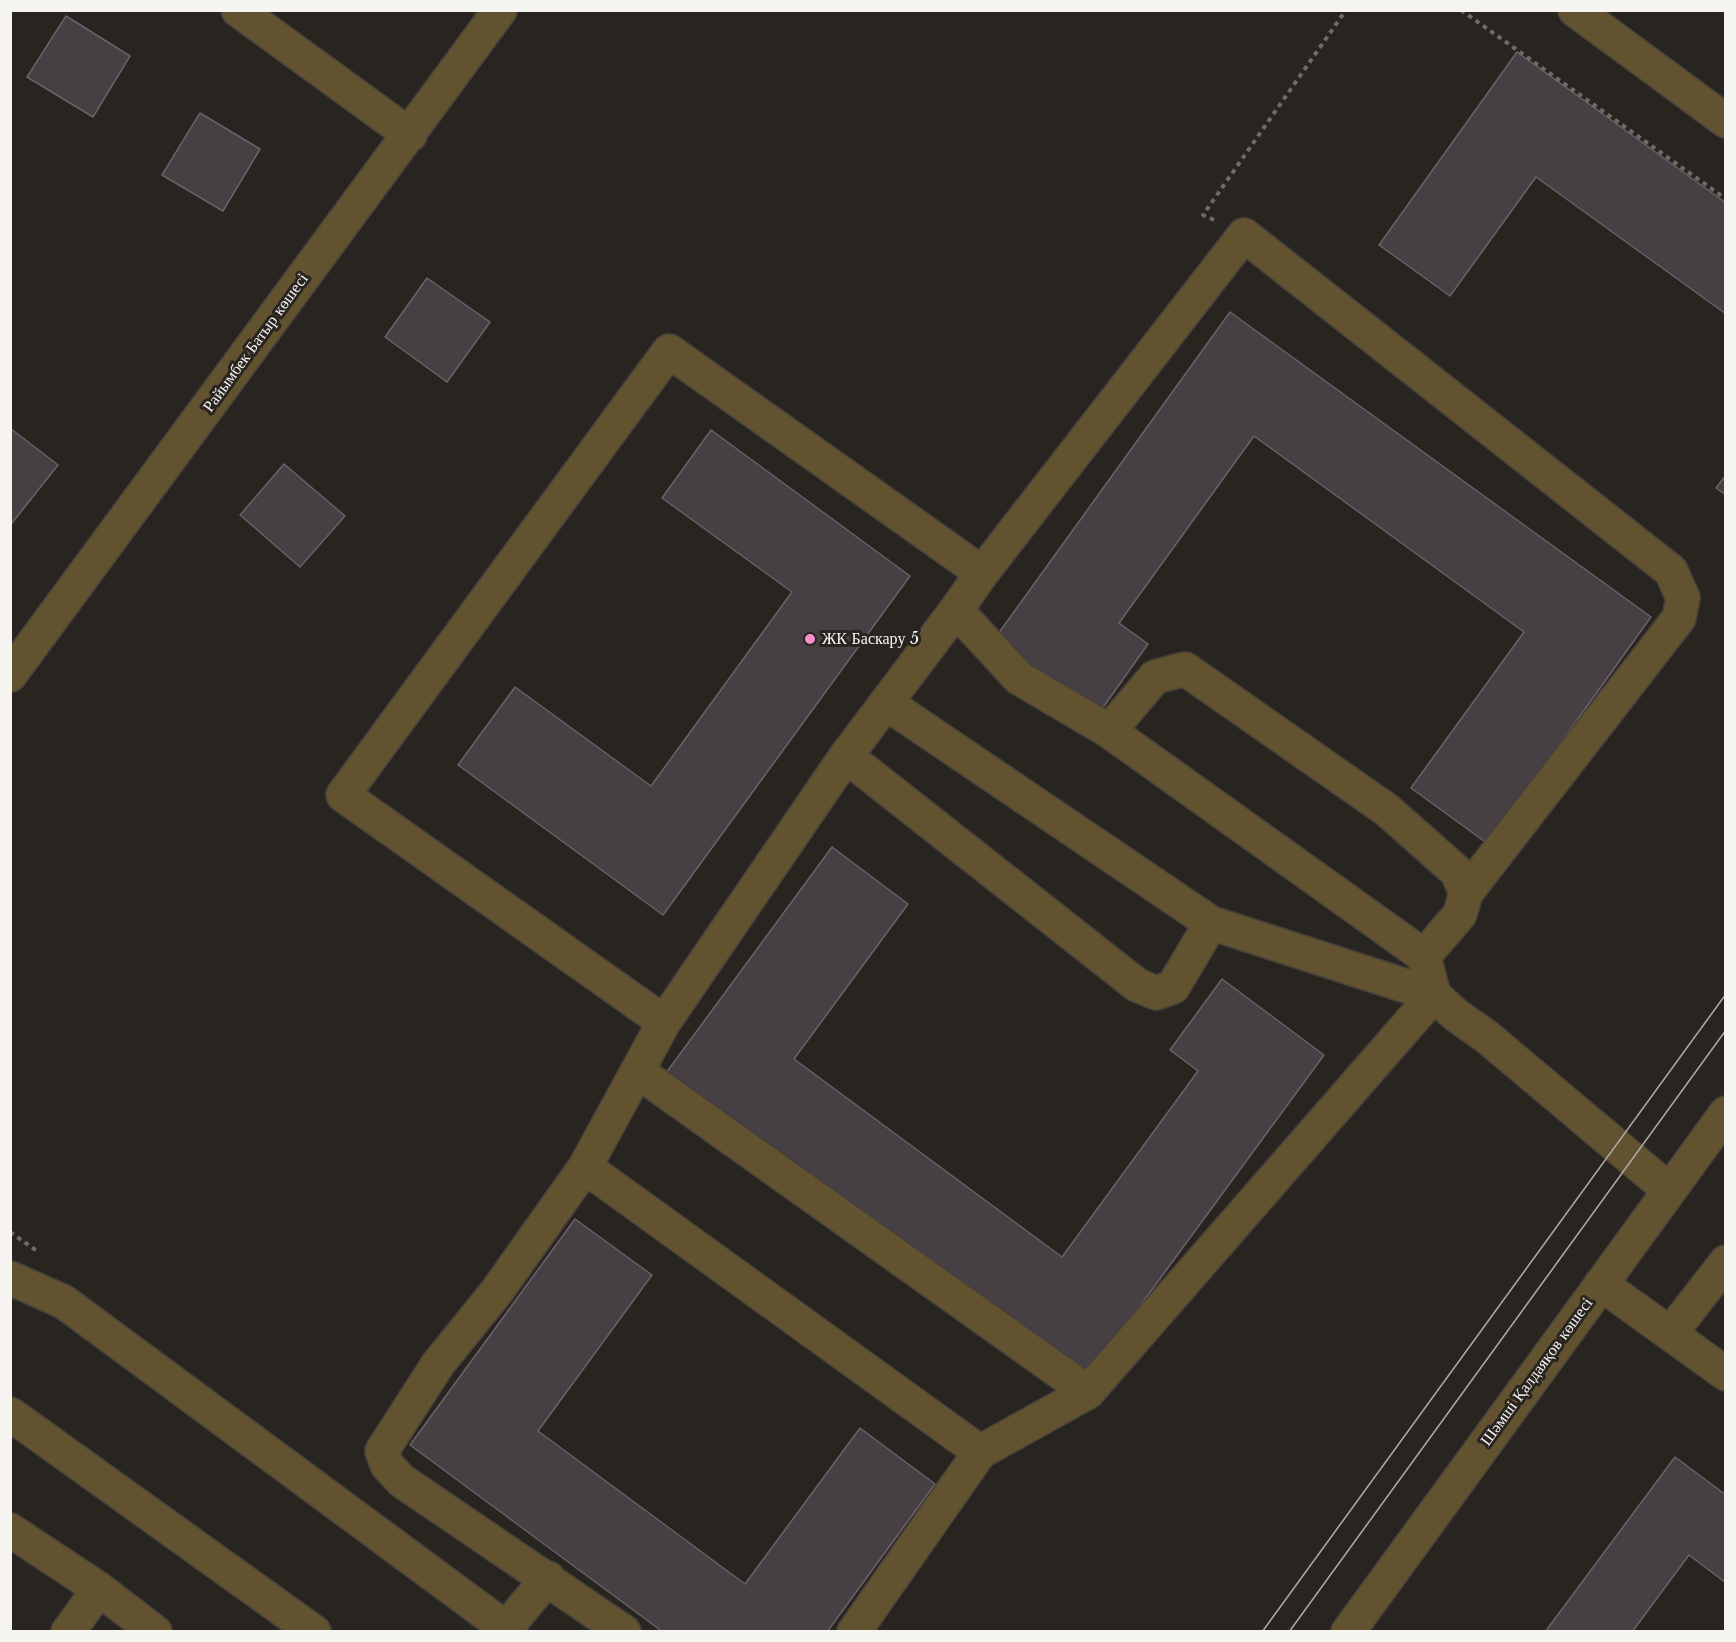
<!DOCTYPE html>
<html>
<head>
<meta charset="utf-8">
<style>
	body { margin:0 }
	#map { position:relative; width:1736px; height:1642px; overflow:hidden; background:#28241f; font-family:"Libre Baskerville",serif }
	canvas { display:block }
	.frame { position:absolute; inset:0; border:12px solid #f6f4f1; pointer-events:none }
</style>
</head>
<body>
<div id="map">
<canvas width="1736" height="1642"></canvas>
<div class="frame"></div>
</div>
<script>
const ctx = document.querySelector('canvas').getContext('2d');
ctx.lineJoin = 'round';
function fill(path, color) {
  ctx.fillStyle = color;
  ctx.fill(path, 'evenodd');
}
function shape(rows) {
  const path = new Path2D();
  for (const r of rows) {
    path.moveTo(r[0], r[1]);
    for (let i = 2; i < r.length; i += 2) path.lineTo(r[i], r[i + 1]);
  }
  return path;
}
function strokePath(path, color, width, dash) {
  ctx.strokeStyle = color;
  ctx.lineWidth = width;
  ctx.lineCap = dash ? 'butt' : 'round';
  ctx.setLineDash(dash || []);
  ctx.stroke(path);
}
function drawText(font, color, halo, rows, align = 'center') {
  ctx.font = font + ' "Libre Baskerville",serif';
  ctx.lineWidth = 6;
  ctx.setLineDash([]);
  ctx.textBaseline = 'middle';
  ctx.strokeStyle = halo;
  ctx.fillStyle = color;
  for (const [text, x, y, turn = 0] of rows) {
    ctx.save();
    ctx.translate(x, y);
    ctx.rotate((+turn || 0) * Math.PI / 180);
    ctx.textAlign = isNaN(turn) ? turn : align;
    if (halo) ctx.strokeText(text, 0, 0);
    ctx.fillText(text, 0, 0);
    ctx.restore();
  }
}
const building = shape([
	[66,16,130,56,93,117,27,77,66,16],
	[1517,52,1726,203,1726,314,1536,177,1450,296,1379,245,1517,52],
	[200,113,260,149,223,211,162,175,200,113],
	[427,278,490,322,447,382,385,337,427,278],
	[1230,312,1651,617,1488,844,1411,788,1524,632,1254,436,1119,623,1148,644,1097,716,993,641,1230,312],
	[10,428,58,465,12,523,10,521,10,428],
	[711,430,910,576,663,915,458,765,515,687,651,786,792,592,662,498,711,430],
	[284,464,345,516,300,567,240,515,284,464],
	[1726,475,1726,495,1716,488,1726,475],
	[832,847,908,904,794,1059,1062,1257,1198,1071,1170,1050,1222,979,1324,1055,1085,1381,666,1073,832,847],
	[575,1219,652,1275,538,1431,745,1584,860,1428,935,1484,827,1632,663,1632,410,1445,575,1219],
	[1675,1457,1726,1495,1726,1583,1689,1555,1632,1632,1545,1632,1675,1457]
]);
const path = shape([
	[1461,10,1726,199],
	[1214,220,1203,215,1346,10],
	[10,1232,37,1251]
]);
const minor = shape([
	[238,10,410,135],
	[1575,10,1726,121],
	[956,610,982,573,1244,235,1671,571,1683,598,1679,618,1466,893],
	[10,675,500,10],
	[1109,731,1424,956],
	[846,756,1137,985,1156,993,1173,987,1211,923],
	[664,1022,343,795,669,351,982,573],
	[637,1071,1088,1392],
	[585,1167,980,1452],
	[10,1278,64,1302,511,1632],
	[1601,1284,1726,1374],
	[1670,1334,1726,1262],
	[10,1414,314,1632],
	[10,1530,99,1589,155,1632],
	[506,1628,548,1578],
	[68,1632,99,1589],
	[624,1632,402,1481,387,1465,382,1451,438,1364,497,1291,585,1167,664,1022,846,756,956,610,1019,678,1109,731,1155,677,1185,669,1387,810,1457,872,1466,893,1460,914,1424,956,1434,995,1456,1015,1487,1037,1669,1190],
	[854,1632,980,1452,1088,1392,1434,995,1211,923,886,703],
	[1348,1632,1726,1113]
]);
const tram = shape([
	[1262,1632,1726,994],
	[1289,1632,1726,1030]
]);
const markers = [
	[810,639,6,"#f890cc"]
];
const streetNames = [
	["Райымбек Батыр көшесі",256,343,-54],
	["Шәмші Қалдаяқов көшесі",1537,1372,-54]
];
const poiNames = [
	["ЖК Баскару 5",822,639]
];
fill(building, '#464044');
strokePath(building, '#696367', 1.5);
strokePath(minor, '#45413c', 36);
strokePath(path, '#6e6b66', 4, [4.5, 4.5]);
strokePath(minor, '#63522f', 33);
strokePath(tram, '#aca9a6', 1.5);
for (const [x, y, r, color] of markers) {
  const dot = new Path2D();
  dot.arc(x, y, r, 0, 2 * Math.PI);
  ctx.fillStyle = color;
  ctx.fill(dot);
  strokePath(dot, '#28241f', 2);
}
drawText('16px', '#f6f4f1', '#28241f', streetNames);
drawText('16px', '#f6f4f1', '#28241f', poiNames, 'left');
</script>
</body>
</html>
